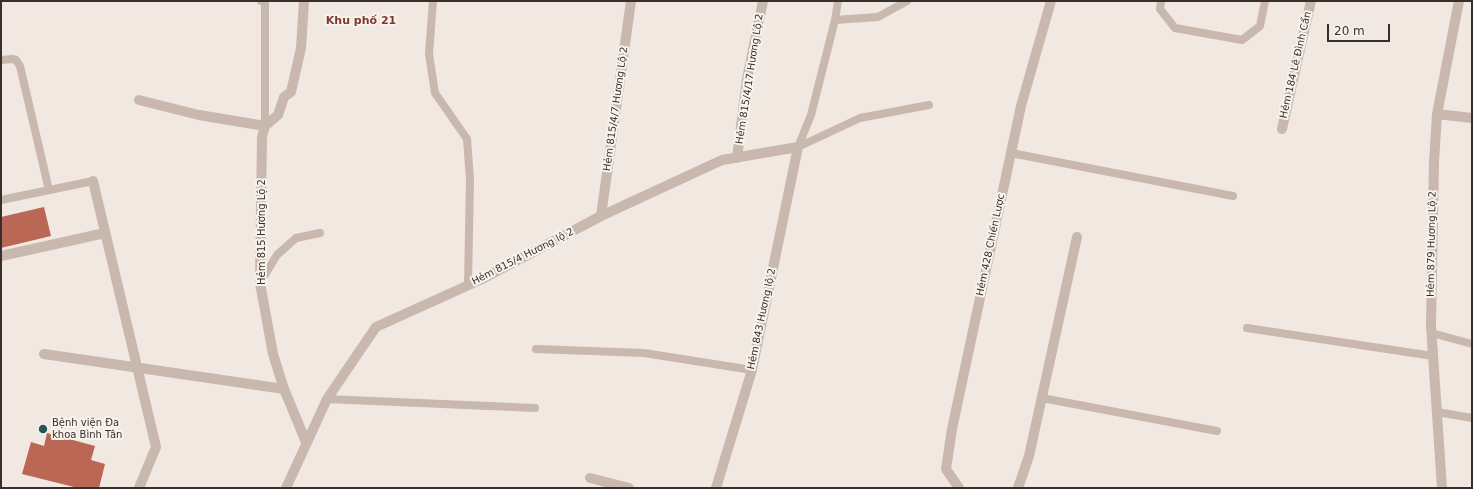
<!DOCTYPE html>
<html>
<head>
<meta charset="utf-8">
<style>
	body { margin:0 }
	#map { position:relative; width:1473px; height:489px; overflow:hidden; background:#f1e8e1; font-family:"DejaVu Sans",sans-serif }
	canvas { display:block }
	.frame { position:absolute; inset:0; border:2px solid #382e2b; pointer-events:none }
	.scale { position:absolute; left:1327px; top:24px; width:63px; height:18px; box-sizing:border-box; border:2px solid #382e2b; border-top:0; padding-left:5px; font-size:12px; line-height:14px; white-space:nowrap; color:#382e2b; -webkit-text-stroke:3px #f9f3ed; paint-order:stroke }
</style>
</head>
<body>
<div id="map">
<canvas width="1473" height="489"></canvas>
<div class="frame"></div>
<div class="scale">20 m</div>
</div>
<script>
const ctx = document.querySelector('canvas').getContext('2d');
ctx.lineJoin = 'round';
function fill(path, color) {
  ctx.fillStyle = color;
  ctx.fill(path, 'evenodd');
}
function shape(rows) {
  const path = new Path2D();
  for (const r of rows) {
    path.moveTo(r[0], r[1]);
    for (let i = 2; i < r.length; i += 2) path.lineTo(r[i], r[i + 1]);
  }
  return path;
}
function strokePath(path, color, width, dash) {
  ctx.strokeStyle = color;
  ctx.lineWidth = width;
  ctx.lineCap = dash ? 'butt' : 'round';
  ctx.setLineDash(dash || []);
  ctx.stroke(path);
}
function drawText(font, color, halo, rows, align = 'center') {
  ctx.font = font + ' "DejaVu Sans",sans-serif';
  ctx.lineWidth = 4;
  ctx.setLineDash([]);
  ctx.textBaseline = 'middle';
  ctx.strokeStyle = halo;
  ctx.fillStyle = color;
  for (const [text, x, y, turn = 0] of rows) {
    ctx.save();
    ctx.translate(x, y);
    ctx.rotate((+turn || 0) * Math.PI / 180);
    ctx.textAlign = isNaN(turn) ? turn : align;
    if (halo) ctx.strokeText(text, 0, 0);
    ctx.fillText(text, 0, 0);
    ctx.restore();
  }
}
const building = shape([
	[44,207,51,236,1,248,1,217],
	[47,433,95,446,91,460,105,464,99,488,78,488,22,474,31,442,44,446]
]);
const service = shape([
	[261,1,265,2,265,126],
	[433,1,429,54,435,93,467,139,470,180,468,285],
	[1161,1,1160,9,1175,28,1242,40,1260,26,1265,1],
	[835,20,838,1],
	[1,60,12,59,16,60,20,66,49,190],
	[798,147,811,115,835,20,878,17,907,1],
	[798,147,860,118,929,105],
	[1011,153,1233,196],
	[1,200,93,181],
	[260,283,277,255,296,238,320,233],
	[1247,328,1433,356],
	[1432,333,1472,344],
	[536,349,644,353,752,370],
	[1042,398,1217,431],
	[327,399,535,408],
	[1437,412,1472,418]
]);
const minor = shape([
	[304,1,301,48,291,92,284,97,278,115,265,126,262,137,260,283,273,354,284,389,306,442],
	[139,100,199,115,265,126],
	[1437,114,1472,118],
	[1282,129,1311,1],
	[737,158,747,79,763,1],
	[93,181,156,447,139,488],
	[601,216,631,1],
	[1,256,105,233],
	[44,354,284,389],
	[590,478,629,488],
	[286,488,327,399,376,327,482,279,601,216,722,160,798,147,752,370,716,488],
	[959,488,946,469,952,429,1021,106,1051,1],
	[1018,488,1029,456,1077,237],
	[1442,488,1431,325,1434,162,1437,114,1459,1]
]);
const markers = [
	[43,429,5,"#255555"]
];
const streetNames = [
	["Hẻm 184 Lê Đình Cẩn",1296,65,-77],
	["Hẻm 815/4/17 Hương Lộ 2",750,79,-81],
	["Hẻm 815/4/7 Hương Lộ 2",616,109,-82],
	["Hẻm 815 Hương Lộ 2",262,232,-90],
	["Hẻm 879 Hương Lộ 2",1432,244,-89],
	["Hẻm 428 Chiến Lược",991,245,-78],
	["Hẻm 815/4 Hương lộ 2",523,257,-27],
	["Hẻm 843 Hương lộ 2",762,319,-78]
];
const poiNames = [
	["Bệnh viện Đa",52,423],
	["khoa Bình Tân",52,435]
];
const neighbourhoodNames = [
	["Khu phố 21",361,21]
];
fill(building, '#ba6756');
strokePath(service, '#c8b8ae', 8);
strokePath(minor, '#c8b8ae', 10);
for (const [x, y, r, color] of markers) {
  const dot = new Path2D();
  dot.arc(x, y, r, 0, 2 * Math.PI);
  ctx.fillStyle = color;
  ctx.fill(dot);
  strokePath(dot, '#f9f3ed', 1.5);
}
drawText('10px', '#382e2b', '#f9f3ed', streetNames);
drawText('10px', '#382e2b', '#f9f3ed', poiNames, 'left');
drawText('bold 11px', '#7f3a2c', '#f9f3ed', neighbourhoodNames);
</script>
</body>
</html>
